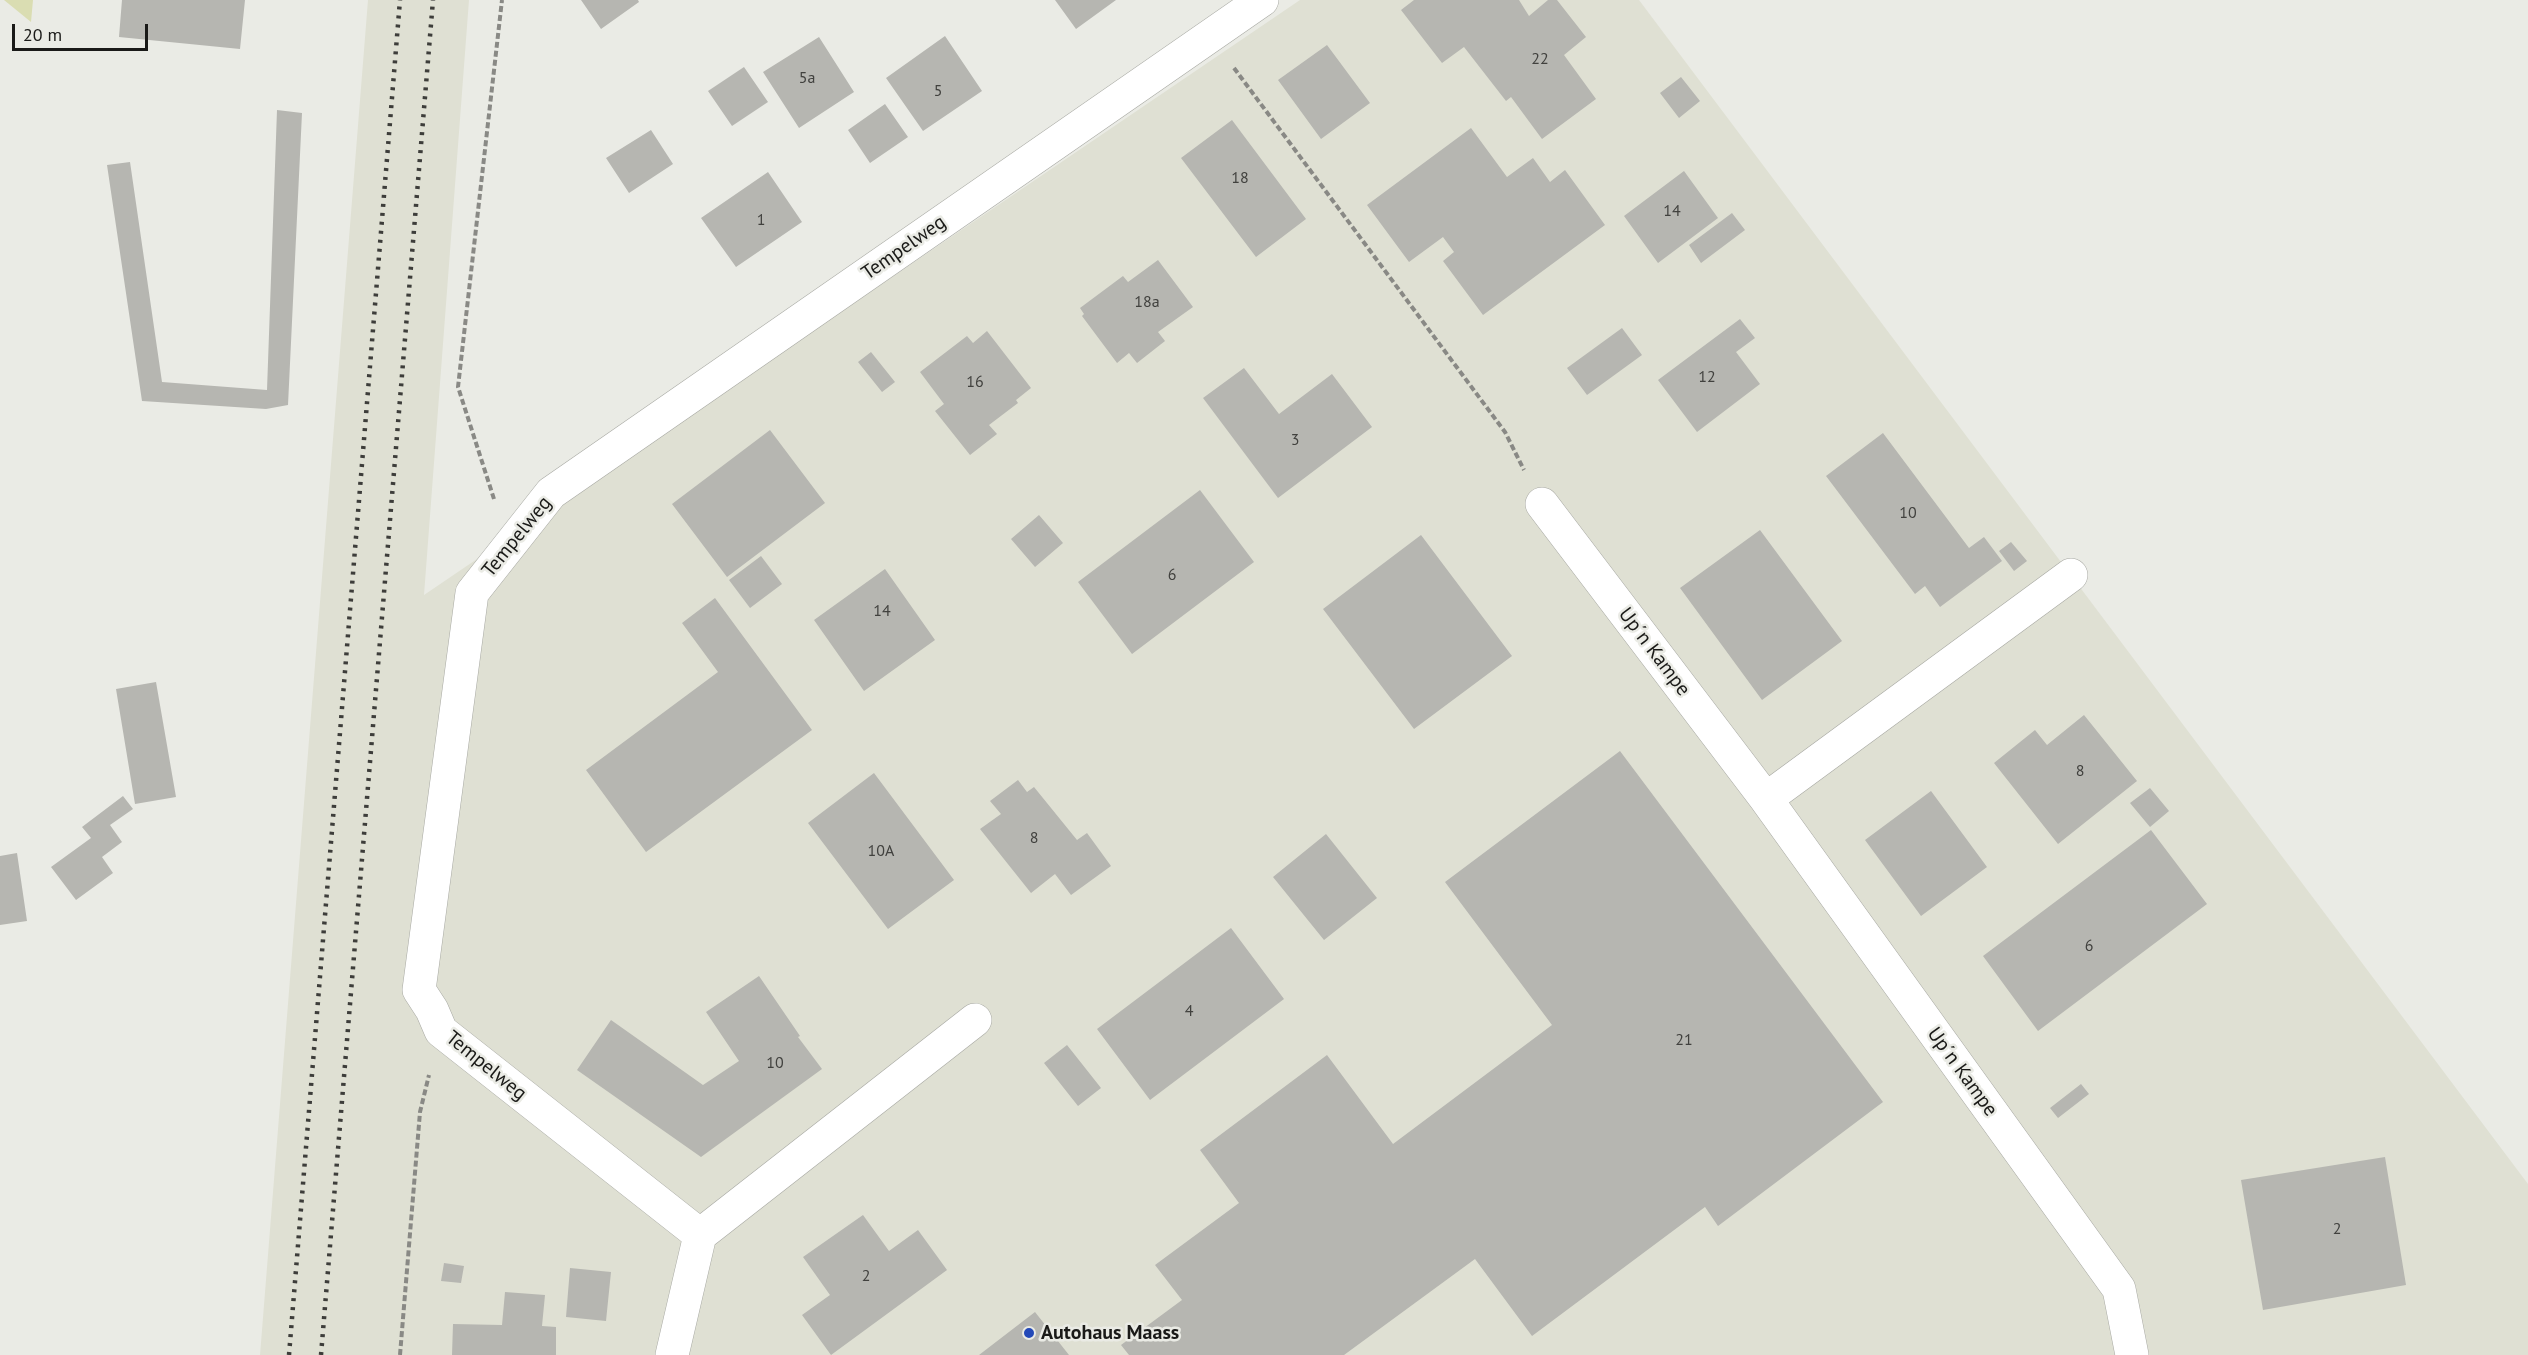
<!DOCTYPE html>
<html>
<head>
<meta charset="utf-8">
<style>
	body { margin:0 }
	#map { position:relative; width:2528px; height:1355px; overflow:hidden; background:#eaebe5; font-family:"PT Sans",sans-serif }
	canvas { display:block }
	.scale { position:absolute; left:12px; top:24px; width:136px; height:27px; box-sizing:border-box; border:3px solid #1a1a18; border-top:0; padding-left:8px; font-size:18px; line-height:21px; white-space:nowrap; color:#1a1a18; -webkit-text-stroke:4px #eaebe5; paint-order:stroke }
</style>
</head>
<body>
<div id="map">
<canvas width="2528" height="1355"></canvas>
<div class="scale">20 m</div>
</div>
<script>
const ctx = document.querySelector('canvas').getContext('2d');
ctx.lineJoin = 'round';
function fill(path, color) {
  ctx.fillStyle = color;
  ctx.fill(path, 'evenodd');
}
function shape(rows) {
  const path = new Path2D();
  for (const r of rows) {
    path.moveTo(r[0], r[1]);
    for (let i = 2; i < r.length; i += 2) path.lineTo(r[i], r[i + 1]);
  }
  return path;
}
function strokePath(path, color, width, dash) {
  ctx.strokeStyle = color;
  ctx.lineWidth = width;
  ctx.lineCap = dash ? 'butt' : 'round';
  ctx.setLineDash(dash || []);
  ctx.stroke(path);
}
function drawText(font, color, halo, rows, align = 'center') {
  ctx.font = font + ' "PT Sans",sans-serif';
  ctx.lineWidth = 5;
  ctx.setLineDash([]);
  ctx.textBaseline = 'middle';
  ctx.strokeStyle = halo;
  ctx.fillStyle = color;
  for (const [text, x, y, turn = 0] of rows) {
    ctx.save();
    ctx.translate(x, y);
    ctx.rotate((+turn || 0) * Math.PI / 180);
    ctx.textAlign = isNaN(turn) ? turn : align;
    if (halo) ctx.strokeText(text, 0, 0);
    ctx.fillText(text, 0, 0);
    ctx.restore();
  }
}
const built = shape([
	[368,0,469,0,424,595,1300,0,1639,0,2528,1184,2528,1355,260,1355]
]);
const green = shape([
	[4,0,33,0,31,22]
]);
const building = shape([
	[122,0,245,0,240,49,119,37],
	[581,0,638,0,639,2,601,29],
	[1055,0,1116,0,1076,29],
	[1414,0,1519,0,1529,16,1548,0,1557,0,1586,37,1564,55,1596,99,1542,139,1511,97,1506,101,1464,47,1442,63,1401,10],
	[945,36,982,91,923,131,886,78],
	[819,37,854,92,799,128,763,72],
	[1327,45,1370,103,1321,139,1278,80],
	[744,67,768,102,732,126,708,91],
	[1681,77,1700,101,1679,118,1660,93],
	[885,104,908,137,870,163,848,130],
	[277,110,302,113,288,405,266,409,142,401,107,165,130,162,162,382,267,390],
	[1232,120,1306,219,1256,257,1181,158],
	[1471,128,1507,177,1533,158,1550,182,1565,170,1605,225,1483,315,1443,261,1454,252,1443,237,1409,262,1367,205],
	[651,130,673,164,629,193,606,158],
	[1684,171,1718,218,1658,263,1624,216],
	[768,172,802,222,736,267,701,218],
	[1732,213,1745,230,1701,263,1689,245],
	[1158,260,1193,307,1158,332,1165,341,1137,363,1129,353,1117,363,1082,316,1084,314,1080,308,1123,276,1128,282],
	[1740,319,1755,338,1736,352,1760,384,1697,432,1658,380],
	[1622,328,1642,355,1587,395,1567,368],
	[987,331,1031,388,1016,400,1018,403,989,425,997,434,970,455,935,411,944,404,920,372,967,336,973,343],
	[871,352,895,382,882,392,858,362],
	[1244,368,1279,414,1332,374,1372,427,1278,498,1203,398],
	[770,430,825,503,727,577,672,504],
	[1883,433,1969,548,1984,537,2002,561,1940,607,1925,586,1915,594,1826,476],
	[1200,490,1254,562,1132,654,1078,582],
	[1039,515,1063,543,1035,567,1011,539],
	[1760,530,1842,641,1762,700,1680,588],
	[1421,535,1512,656,1414,729,1323,609],
	[2011,542,2027,561,2014,571,1999,551],
	[761,556,782,584,750,608,729,580],
	[885,569,935,640,864,691,814,620],
	[715,598,812,730,646,852,586,770,718,672,682,623],
	[156,682,176,797,135,804,116,689],
	[2084,715,2137,781,2058,844,1994,763,2035,730,2047,745],
	[1620,751,1883,1102,1718,1226,1705,1207,1532,1336,1475,1259,1344,1355,1129,1355,1121,1345,1182,1300,1155,1265,1239,1203,1200,1150,1327,1055,1393,1144,1552,1025,1445,882],
	[874,773,954,880,888,929,808,823],
	[1018,780,1027,792,1034,787,1077,840,1087,833,1111,866,1071,895,1055,874,1031,893,980,829,1001,814,990,801],
	[2150,788,2169,811,2150,827,2130,803],
	[1931,791,1987,867,1921,916,1865,840],
	[123,796,133,809,110,825,122,842,102,857,113,873,76,900,51,867,91,838,82,827],
	[2151,830,2207,904,2038,1031,1983,956],
	[1326,834,1377,898,1324,940,1273,877],
	[17,853,27,921,0,925,0,856],
	[1231,928,1284,999,1150,1100,1097,1029],
	[759,976,800,1036,798,1037,822,1069,701,1157,577,1070,611,1020,703,1085,739,1061,706,1012],
	[1067,1045,1101,1088,1078,1106,1044,1063],
	[2081,1084,2089,1094,2058,1118,2050,1108],
	[2385,1157,2406,1285,2263,1310,2241,1180],
	[863,1215,889,1251,918,1230,947,1270,831,1355,802,1315,830,1295,803,1257],
	[444,1263,464,1266,461,1283,441,1281],
	[570,1268,611,1272,606,1321,566,1317],
	[505,1292,545,1295,542,1326,556,1327,556,1355,452,1355,453,1324,502,1325],
	[1035,1312,1069,1355,979,1355]
]);
const path = shape([
	[1234,68,1505,432,1524,470],
	[494,499,458,387,502,0],
	[400,1355,420,1112,429,1075]
]);
const street = shape([
	[1542,504,1766,799,2119,1289,2132,1355],
	[1766,799,2071,575],
	[700,1235,975,1020],
	[672,1355,700,1235,441,1031,432,1010,419,990,472,593,551,493,1262,0]
]);
const rail = shape([
	[289,1355,400,0],
	[321,1355,433,0]
]);
const markers = [
	[1029,1333,6,"#2449b8"]
];
const numberNames = [
	["22",1540,59],
	["5a",807,78],
	["5",938,91],
	["18",1240,178],
	["14",1672,211],
	["1",761,220],
	["18a",1147,302],
	["12",1707,377],
	["16",975,382],
	["3",1295,440],
	["10",1908,513],
	["6",1172,575],
	["14",882,611],
	["8",2080,771],
	["8",1034,838],
	["10A",881,851],
	["6",2089,946],
	["4",1189,1011],
	["21",1684,1040],
	["10",775,1063],
	["2",2337,1229],
	["2",866,1276]
];
const streetNames = [
	["Tempelweg",904,248,-35],
	["Tempelweg",517,537,-51],
	["Up´n Kampe",1654,652,53],
	["Tempelweg",486,1066,39],
	["Up´n Kampe",1962,1072,54]
];
const poiNames = [
	["Autohaus Maass",1041,1333]
];
fill(built, '#dfe0d3');
fill(green, '#daddb2');
fill(building, '#b6b6b1');
strokePath(street, '#a7a8a2', 34);
strokePath(path, '#898985', 4, [6, 3]);
strokePath(street, '#fff', 33);
strokePath(rail, '#3d3d3a', 4.5, [3, 6]);
for (const [x, y, r, color] of markers) {
  const dot = new Path2D();
  dot.arc(x, y, r, 0, 2 * Math.PI);
  ctx.fillStyle = color;
  ctx.fill(dot);
  strokePath(dot, '#eaebe5', 2);
}
drawText('16px', '#41413e', null, numberNames);
drawText('20px', '#1a1a18', '#eaebe5', streetNames);
drawText('bold 20px', '#1a1a18', '#eaebe5', poiNames, 'left');
</script>
</body>
</html>
